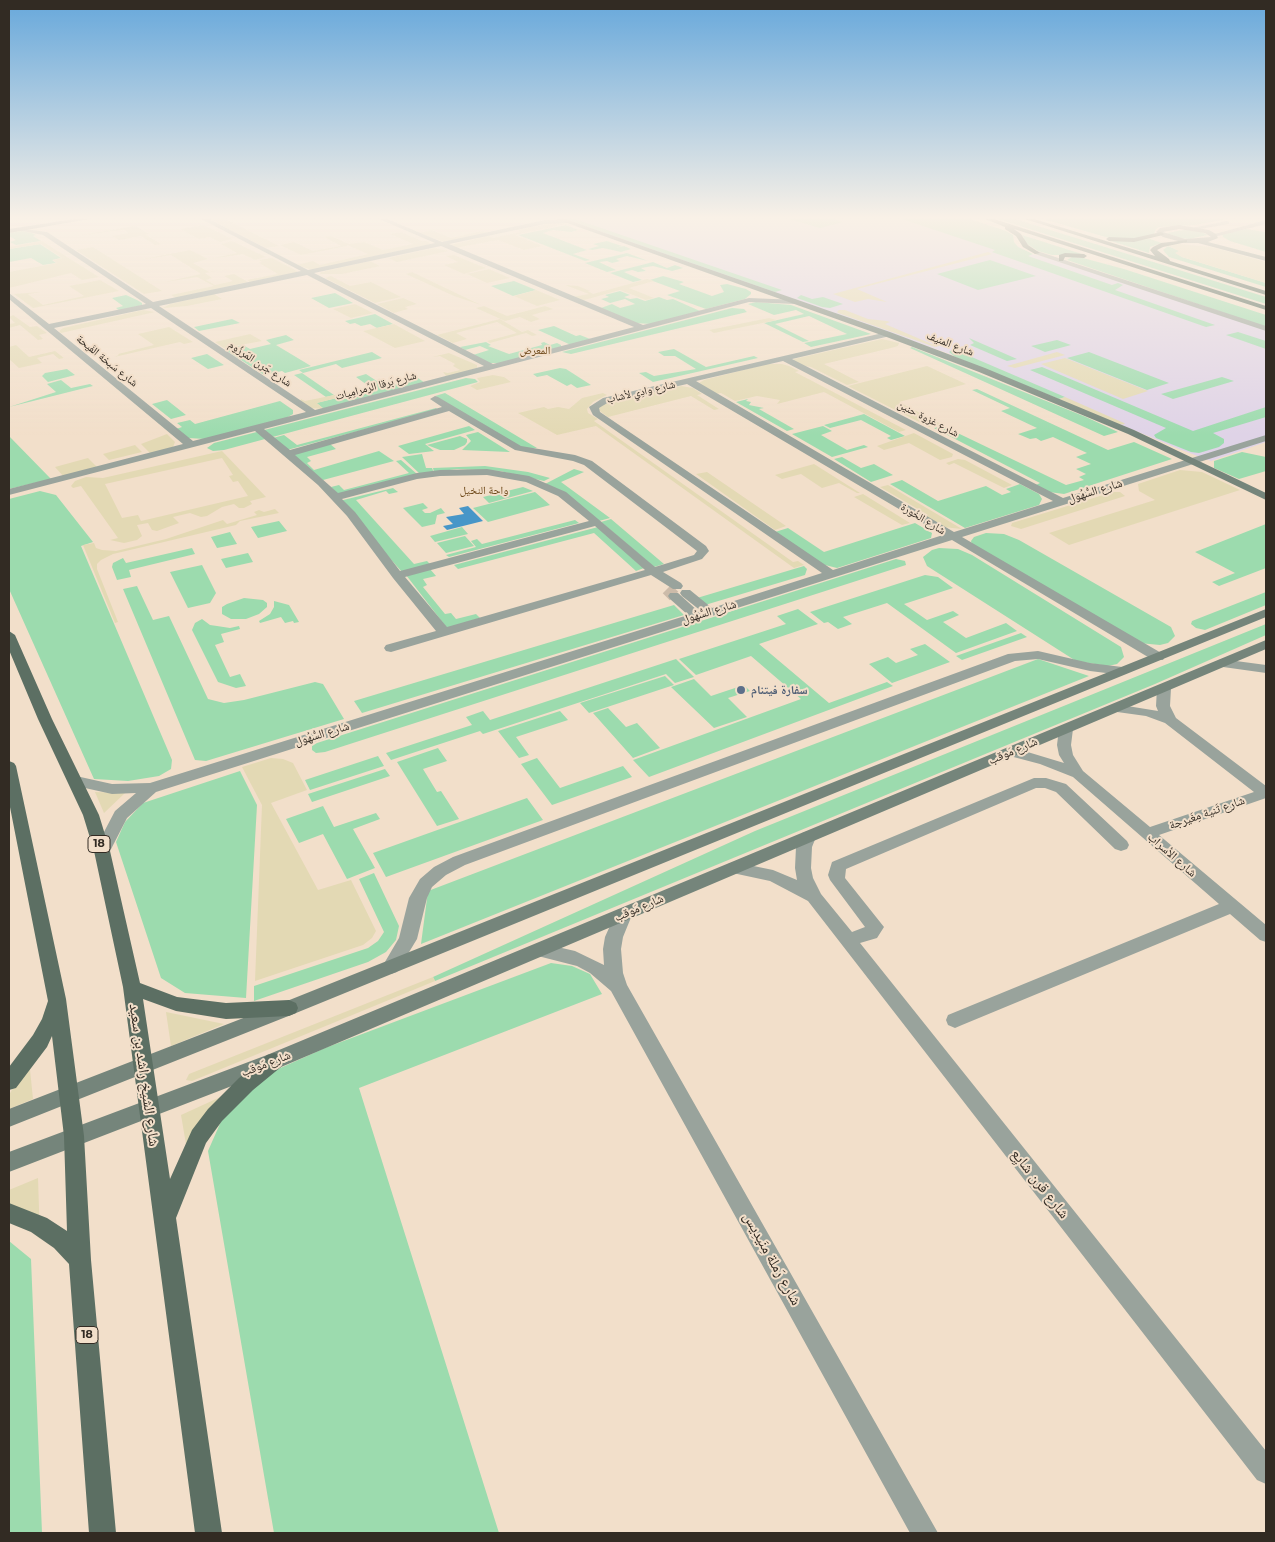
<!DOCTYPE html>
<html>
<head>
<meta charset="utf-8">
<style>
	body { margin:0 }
	#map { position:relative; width:1275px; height:1542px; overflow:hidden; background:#f2dfca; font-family:Montserrat,sans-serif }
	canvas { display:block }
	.frame { position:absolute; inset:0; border:10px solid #322b23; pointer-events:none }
</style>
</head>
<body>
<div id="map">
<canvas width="1275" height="1542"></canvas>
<div class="frame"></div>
</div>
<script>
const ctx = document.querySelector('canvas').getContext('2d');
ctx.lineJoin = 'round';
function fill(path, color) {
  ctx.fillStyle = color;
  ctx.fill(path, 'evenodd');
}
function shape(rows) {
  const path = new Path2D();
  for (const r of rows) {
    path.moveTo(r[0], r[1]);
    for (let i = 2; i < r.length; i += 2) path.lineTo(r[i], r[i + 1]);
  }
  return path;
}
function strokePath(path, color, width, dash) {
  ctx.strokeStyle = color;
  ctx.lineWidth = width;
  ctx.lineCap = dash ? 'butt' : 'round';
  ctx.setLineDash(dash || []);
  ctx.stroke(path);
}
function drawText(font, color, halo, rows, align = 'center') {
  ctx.font = font + ' Montserrat,"Noto Naskh Arabic",sans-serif';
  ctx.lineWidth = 4;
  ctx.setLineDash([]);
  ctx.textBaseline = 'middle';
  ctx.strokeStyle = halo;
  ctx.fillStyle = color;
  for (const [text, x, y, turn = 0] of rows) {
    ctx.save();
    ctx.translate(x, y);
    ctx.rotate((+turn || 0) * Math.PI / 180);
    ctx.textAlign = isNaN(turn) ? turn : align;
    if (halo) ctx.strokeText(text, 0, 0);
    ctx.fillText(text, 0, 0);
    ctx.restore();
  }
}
const commercial = shape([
	[564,219,939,219,1011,242,1031,254,1066,261,1266,327,1266,442,1211,461,1179,449,967,360]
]);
const green = shape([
	[565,219,575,219,782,290,775,292],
	[789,219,833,219,843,222,820,228],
	[902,219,970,219,1006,231,1013,235,1014,242,1018,247,1033,254,1028,256,1112,285,1118,283,1123,285,1115,290,1215,325,1206,327,992,252,995,250],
	[998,219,1015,219,1266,297,1266,304],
	[1043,219,1227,219,1195,225,1159,227,1156,229,1154,234,1141,238,1109,238],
	[566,225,578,230,571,232,553,230,543,233,587,250,573,254,590,260,585,261,518,235],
	[1188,229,1199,231,1208,235,1189,239,1178,238,1167,233],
	[1246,229,1266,232,1266,252,1230,241,1223,237,1222,234],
	[22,231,32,233,36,235,33,236,41,241,16,245,10,242,16,240,9,236,9,233],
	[1022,235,1085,255,1052,255,1038,251,1024,242,1024,238],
	[1150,239,1162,243,1150,247,1149,253,1111,241],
	[607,241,622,246,615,248,624,246,631,249,621,252,603,248,592,250,588,249,599,246,593,244],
	[40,244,61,258,52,260,56,263,43,265,31,258,9,262,9,249],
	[1168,246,1180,251,1176,253,1182,257,1266,283,1266,287,1169,257,1163,250],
	[627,253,648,261,627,256,616,259,620,261,612,263,607,261,599,262,616,270,607,272,585,263],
	[1072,257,1083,258,1124,269,1266,315,1266,327,1067,260],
	[990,260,1036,276,978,290,937,274],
	[653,262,667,268,675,265,683,268,672,271,653,266,641,268,646,271,638,272,632,270,624,272,642,280,633,282,610,273],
	[663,276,684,282,679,284,712,296,724,292,720,285,727,284,746,289,751,292,751,294,745,299,706,309,667,295,680,291,650,280],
	[514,281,536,290,513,296,491,286],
	[620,291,630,295,624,297,630,299,637,298,645,301,659,297,667,300,673,299,700,311,651,324,634,323,601,308,612,304,620,308,635,304,625,299,610,303,601,299,609,297,605,295],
	[335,293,353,303,329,308,311,298],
	[126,295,137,300,142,303,142,305,120,311,116,308,123,306,112,298],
	[801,295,812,299,823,297,843,304,830,308,822,307,797,298],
	[756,302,791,305,871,334,811,347,804,343,847,334,809,316,775,324,809,341,803,342,764,323,804,314,796,310,774,315,748,304],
	[732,308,744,309,747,312,571,354,562,352],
	[375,314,393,324,377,328,370,324,361,326,355,323,350,324,345,321],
	[232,319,240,323,199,331,194,327],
	[554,326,576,336,580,335,590,339,571,345,538,330],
	[1238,332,1266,341,1266,349,1226,335],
	[286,335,294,340,276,345,311,366,285,373,282,371,264,375,224,349,243,345,250,349,271,344,266,340],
	[969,338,1017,359,1007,361,970,345,974,343],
	[1057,340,1071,345,1045,352,1031,346],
	[486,342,491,345,488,346,509,354,542,345,541,343,544,342,550,345,557,343,561,345,561,347,500,363,489,363,473,355,489,350,480,346,465,350,460,347],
	[912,347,1086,417,1118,432,1104,436,910,348],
	[674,349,706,367,754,356,758,358,653,382,639,373,646,372,654,376,696,369,675,356,664,356,658,352],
	[953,349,1065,397,1059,399,955,357,949,352],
	[372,352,382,358,342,368,336,364,303,373,299,370],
	[1089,352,1169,383,1147,390,1067,358],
	[207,354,224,365,208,369,191,358],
	[1042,367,1193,431,1266,407,1266,417,1213,433,1224,439,1224,443,1219,447,1199,453,1191,452,1156,438,1154,435,1166,428,1030,370],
	[560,368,566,369,591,385,577,388,571,384,567,386,547,375,537,377,533,374],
	[67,369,75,375,48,382,42,376,45,373],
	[302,373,334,395,326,397,294,375],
	[366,374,386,387,407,382,404,379,415,376,425,383,324,409,316,403,356,393,354,391,370,387,356,377],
	[1222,377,1234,381,1173,399,1161,394],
	[466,378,475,379,478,382,224,450,213,451,207,448,214,443],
	[61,380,71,388,90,384,93,386,9,407,56,392,47,384],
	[977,389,1108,450,1134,442,1172,459,1064,494,1049,492,1036,485,1040,483,934,428,943,426,1066,485,1084,480,1079,477,1086,474,1076,469,1091,464,1076,457,1087,453,1053,437,1041,441,1036,438,1030,439,1018,434,1037,428,1001,411,1010,408,972,390],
	[445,393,537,448,522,449,435,396],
	[748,399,746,401,751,402,749,405,764,408,759,409,794,429,787,431,736,402],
	[167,400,186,415,171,419,152,404],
	[280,401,293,410,293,414,286,418,205,439,188,438,176,429,182,427,177,423,190,420,195,424],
	[436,408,438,410,287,450,273,438,284,435,297,445],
	[864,414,905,436,891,440,887,438,891,436,861,420,830,428,824,425],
	[469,426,475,430,425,444,434,451,409,454,398,446],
	[823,426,832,431,821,435,847,450,864,445,868,447,832,457,792,434],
	[478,432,510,452,462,450,471,441,466,435],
	[9,436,51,479,9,489],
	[460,436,467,439,467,442,465,445,454,450,440,450,427,445],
	[330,444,336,449,307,457,311,461,307,463,314,470,379,451,394,461,323,480,291,455],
	[1242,452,1266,457,1266,471,1239,479,1214,468,1214,461],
	[422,454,426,468,432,468,434,473,420,474,402,457],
	[842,457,861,468,874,464,893,475,871,482,834,459],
	[401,460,417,474,338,494,331,487,339,485,344,490,409,473,396,461],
	[485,466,528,472,550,478,544,481,500,471,457,469,434,472,433,468],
	[574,469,584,472,561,482,610,518,599,521,545,484],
	[902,480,938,501,986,486,1002,495,1011,492,1006,489,1020,484,1039,494,1042,499,1039,505,965,528,890,484],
	[523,487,533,491,489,503,483,497],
	[393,488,398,492,389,494,386,491,356,500,414,564,427,561,430,564,402,572,339,501],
	[40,491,56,495,93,542,81,546,172,760,171,769,159,776,128,781,94,779,9,589,9,499],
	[535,492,550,505,488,522,473,508],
	[423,503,428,508,422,510,425,513,430,513,441,508,445,513,437,515,435,524,422,527,403,508],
	[611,519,664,564,654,567,601,522],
	[575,520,579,523,449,557,446,555,476,547,471,541,477,539,482,544],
	[279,521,287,531,258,538,251,527],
	[915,523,932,533,931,538,837,568,821,564,775,532,788,528,824,552],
	[1266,524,1266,568,1219,586,1212,582,1235,573,1195,552],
	[462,527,468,534,435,542,430,536],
	[598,527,644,568,636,571,594,533,458,569,454,565],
	[230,532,237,544,217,548,211,537],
	[986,533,1004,534,1019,540,1171,627,1175,636,1168,643,1160,645,1139,643,972,545,971,541,974,537],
	[465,536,474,546,446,553,437,543],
	[192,548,195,554,129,570,131,577,117,580,112,567,113,563,123,558,126,563],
	[939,548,958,549,972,555,1121,647,1124,657,1117,664,1108,666,1076,661,927,566,923,557,932,550],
	[248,553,253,562,226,568,221,559],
	[896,559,905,561,906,565,325,752,316,753,312,750,312,746,317,743],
	[202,565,216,593,210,603,188,608,170,572],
	[804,566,807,569,805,575,705,605,697,598],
	[430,569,436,576,423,579,427,585,423,587,445,614,451,613,456,619,476,614,480,618,447,628,406,575],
	[925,575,938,577,953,588,904,604,927,620,953,611,959,615,943,622,966,638,1006,623,1017,631,956,653,887,603,843,617,852,624,838,629,828,622,824,623,810,612],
	[137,586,153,620,169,616,208,699,224,703,244,700,315,682,323,684,344,719,206,761,195,760,123,589],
	[1266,592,1266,605,1205,630,1196,628,1191,624,1192,621],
	[244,598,263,600,267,603,267,607,259,614,246,619,231,619,222,614,222,607,227,604],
	[274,601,289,605,299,622,294,623,293,621,285,623,281,617,260,623,259,621,270,614,274,607],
	[674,605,684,615,362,713,354,701],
	[798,609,818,624,759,644,829,703,887,682,893,686,649,777,633,760,801,699,751,656,696,675,679,659,786,624,777,616],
	[202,619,210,625,217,626,230,628,239,626,240,629,221,634,224,642,215,645,230,677,240,674,246,686,236,688,218,682,192,630,195,623],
	[1266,624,1266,635,1155,684,435,981,433,977,755,831],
	[1021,633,1027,637,962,660,956,656],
	[925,644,950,662,892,683,869,664,888,657,896,663,918,655,910,649],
	[676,659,694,677,675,683,666,674,483,734,480,731,391,760,386,753,472,725,466,717,483,711,490,720],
	[1038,659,1089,676,421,944,428,891],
	[665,676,674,685,589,713,580,703],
	[694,679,711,696,744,685,750,691,728,698,747,717,714,728,671,687],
	[608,708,626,727,637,723,660,748,633,758,593,713],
	[560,711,568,720,516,737,529,755,519,758,498,731],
	[438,748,447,761,423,769,437,792,441,791,459,819,437,826,397,762],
	[378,756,384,766,310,790,305,780],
	[537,758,560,788,623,766,632,777,552,805,521,764],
	[385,769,390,776,312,802,308,794],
	[240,771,257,805,246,998,185,993,161,978,116,842,125,822,143,803],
	[527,798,543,820,386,877,373,853],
	[323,806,334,827,376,813,380,819,353,829,375,868,347,879,323,834,299,843,286,819],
	[374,873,399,926,396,940,386,952,368,962,254,1001,254,986,368,948,378,941,384,932,359,879],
	[551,963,572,966,590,974,602,994,359,1088,499,1533,274,1533,208,1151,226,1110,258,1078,325,1048],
	[9,1241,31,1259,42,1533,9,1533]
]);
const sand = shape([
	[209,219,225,219,279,246,266,248],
	[554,223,566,224,515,235,542,246,524,250,498,240,455,248,450,245,488,236,493,238,520,232,518,230],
	[204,225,232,239,220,242,210,237,199,239,180,229],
	[135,226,150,234,146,235,161,244,155,245,141,236,119,240,112,236,128,233,124,230,75,236],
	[432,230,451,238,482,231,488,233,444,242,419,233],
	[401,232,422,241,427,241,431,244,312,270,297,265,313,261,320,265,368,254,347,245,347,246,301,255,280,245,294,242,313,251,341,246,324,237,331,236,349,244,364,242,383,250,413,244,390,234],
	[42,241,67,257,99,277,82,280,71,273,9,288,9,272,57,263,53,260,62,258,41,244,9,249,9,247],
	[232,241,266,257,255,260,243,254,210,259,237,253,221,244],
	[1178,244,1212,247,1266,262,1266,283,1182,257,1175,253,1179,251,1168,246],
	[93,247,162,291,144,294,76,250],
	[434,248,449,251,397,262,388,258],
	[190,250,208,259,193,263,209,272,230,269,205,273,212,278,206,280,215,285,233,281,224,276,234,274,248,282,176,298,171,295,214,286,197,277,165,282,201,274,171,255,139,260],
	[988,252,992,254,857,289,887,302,868,299,855,302,833,294],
	[454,255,466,260,486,268,464,274,444,265,458,262,446,256],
	[272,258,297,271,297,273,281,277,278,276,250,282,247,280,278,274,259,263,262,262,259,260],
	[370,261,380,266,342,274,320,274,321,272],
	[489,269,510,278,487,283,467,274],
	[412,272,481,305,454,296,406,274],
	[331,276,350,286,371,282,401,297,375,303,325,278],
	[647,279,654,281,629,288,654,298,646,300,620,290,581,301,572,297,589,294,565,285,578,286,590,291,588,291,593,294],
	[100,280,119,291,33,308,14,294,41,292,28,294,43,305,84,296,69,286],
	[536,290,560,300,537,306,514,296],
	[214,294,222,299,187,306,163,308,170,304],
	[403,298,417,304,405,307,408,309,394,313,377,304],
	[355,304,373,313,351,318,333,309],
	[484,306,507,316,545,306,553,309,532,315,540,319,531,322,520,317,505,321,476,308],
	[143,310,155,312,61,333,59,331,63,328],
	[839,310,845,310,868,319,887,321,890,322,885,324,934,345,942,345,935,347,838,313,837,312],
	[13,315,30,327,37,326,47,333,39,335,43,339,38,340,20,325,9,328,9,324,15,323,9,317],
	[769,318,777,320,714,333,709,330],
	[500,319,522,332,528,330,537,335,532,336,526,333,490,343,487,341,517,333,497,322,456,333,467,339,453,343,437,335],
	[394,324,425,341,395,348,363,331],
	[169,327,193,342,184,344,180,342,114,357,119,355,118,354,154,345,138,334],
	[250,334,262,341,224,348,215,342],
	[882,339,899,343,898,346,891,348,824,364,859,382,847,385,811,367,800,365,793,361,794,359],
	[16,345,29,357,55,351,64,358,59,359,53,354,37,358,42,363,19,368,9,359,9,347],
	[1057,352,1065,355,1015,368,1007,366],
	[449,353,477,365,477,368,450,376,446,376,443,372,448,373,460,370,453,366,455,364,440,356,432,357],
	[1065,358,1148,391,1123,399,1041,364],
	[767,364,782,364,789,366,799,371,795,372,906,430,899,432,824,392,777,404,780,400,757,396,735,401,721,393,716,394,699,383,704,380],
	[927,366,966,384,899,402,941,424,929,427,848,386],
	[493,375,504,377,511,382,477,390,470,386,480,382,477,378],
	[681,386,693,388,702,394,697,395,719,409,714,410,691,396,608,417,597,409,601,404],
	[354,391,357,393,317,403,324,409,308,408,300,402,301,399,305,401],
	[603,393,607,395,593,402,587,409,588,413,598,419,594,421,793,562,798,561,804,565,794,568,596,426,557,435,518,413,544,407,548,409,558,407,569,409,582,398],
	[1065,397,1124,423,1125,424,1118,425,1059,399],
	[914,433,953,454,952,457,940,460,909,443,884,450,877,446],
	[167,434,175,442,173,447,151,454,141,444],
	[135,445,142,452,109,460,103,454],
	[222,451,266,497,250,501,252,504,244,508,239,508,234,504,222,507,207,516,201,517,190,513,173,517,179,523,157,531,152,530,148,523,137,525,142,536,137,540,124,543,110,540,118,538,81,486,73,488,71,486,75,481,86,477,103,478],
	[222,458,233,475,229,476,233,482,238,481,248,496,141,521,138,515,122,518,105,484],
	[88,458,98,468,64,477,55,467],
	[958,459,965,460,1012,485,1004,488,954,463,949,465,946,463],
	[814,464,860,493,857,493,839,483,822,488,801,474,782,479,775,475],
	[1180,470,1202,472,1240,490,1069,545,1049,533,1155,500,1139,491,1138,484],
	[707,472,786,526,775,530,696,474],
	[888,485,962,529,943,527,925,517,928,515,880,487],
	[1113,492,1120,492,1125,496,1021,529,1011,526,1012,523],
	[863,494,910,523,902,525,854,497],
	[275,509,279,513,240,521,236,525,113,554,101,560,97,564,97,569,118,622,115,623,83,545,94,543,96,548,102,550,116,551,166,539,223,520,227,524,257,515,254,512,259,510,264,512],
	[271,758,283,759,293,763,307,790,271,803,318,890,351,880,376,931,372,938,363,945,255,981,262,805,242,767],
	[95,792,125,793,104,813],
	[433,977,435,981,192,1081,186,1080,189,1074],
	[166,1012,224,1024,171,1046],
	[29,1060,33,1099,9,1109,9,1095],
	[227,1094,187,1150,181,1115],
	[38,1178,40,1239,20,1218,9,1211,9,1190]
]);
const water = shape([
	[468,506,483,521,447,530,443,526,453,524,446,517,464,514,459,508]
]);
const streetTunnel = shape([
	[667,589,674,596]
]);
const street = shape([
	[201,219,209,219,308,270,435,243,379,219,387,219,442,242,545,220,568,220,570,221,570,223,545,224,449,244,643,325,749,298,798,300,798,304,795,304,749,302,264,429,290,450,442,407,430,399,435,396,438,397,521,446,575,455,592,461,706,546,709,551,702,559,663,572,681,583,683,586,681,589,673,589,651,575,391,652,386,651,384,648,386,645,436,631,393,578,347,516,318,485,255,431,9,495,9,489,183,444,9,299,9,293,49,324,146,304,43,235,17,230,17,228,47,232,153,302,301,271,201,219],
	[441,246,634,327,493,364,314,273,441,246],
	[307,275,484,366,315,410,159,306,307,275],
	[151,308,306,412,193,441,54,328,151,308],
	[449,411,515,450,573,461,584,465,697,551,694,555,655,567,566,492,529,476,487,469,440,470,417,473,338,493,295,455,449,411],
	[487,475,526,482,558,496,589,521,400,571,355,512,342,499,417,479,440,476,487,475],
	[595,526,645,570,447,627,405,577,595,526],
	[1266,220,1266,224,1214,237,1211,235,1266,220],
	[1227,221,1229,222,1229,224,1194,230,1191,228,1227,221],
	[1037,251,1266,326,1266,331,1035,254,1034,253,1037,251],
	[887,332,890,332,890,336,792,359,1063,498,1266,435,1266,441,962,537,1163,654,1165,657,1163,660,1153,660,952,540,156,792,127,818,108,855,102,857,96,855,94,851,115,811,136,793,112,794,76,786,71,784,68,781,71,778,76,776,112,784,150,783,688,615,670,599,668,596,670,593,678,593,699,612,701,611,682,596,680,593,682,590,690,590,712,608,822,573,593,415,589,407,603,398,887,332],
	[783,361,1053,501,954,532,696,381,783,361],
	[687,384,943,535,833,570,600,412,599,408,609,402,687,384],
	[1038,651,1090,663,1122,667,1129,671,1122,675,1090,671,1038,659,1015,661,465,865,446,875,432,887,427,898,417,939,397,972,391,974,385,972,382,967,399,938,409,898,420,879,434,867,453,857,1008,654,1038,651],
	[1221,659,1266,665,1266,673,1216,666,1214,663,1221,659],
	[1164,684,1171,688,1170,706,1176,718,1266,786,1266,798,1159,835,1266,925,1266,942,1260,940,1230,914,962,1025,955,1028,948,1025,946,1020,948,1015,1219,904,1073,777,1040,764,1006,755,1004,752,1006,749,1011,747,1064,763,1059,755,1057,745,1059,729,1061,726,1066,725,1071,726,1073,729,1071,745,1073,755,1083,771,1150,827,1254,792,1165,723,1146,716,1110,711,1108,708,1115,704,1158,711,1156,706,1157,688,1164,684],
	[1034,778,1046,778,1066,784,1127,841,1129,845,1127,849,1121,851,1115,849,1056,792,1045,788,1036,788,846,869,845,878,884,927,877,938,860,943,1266,1451,1266,1484,1257,1480,808,901,770,881,728,872,726,868,728,864,734,862,773,870,797,880,795,868,796,847,802,833,808,831,814,833,816,837,812,847,811,868,813,878,821,894,852,932,865,927,830,880,828,875,832,862,1034,778],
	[623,909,629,910,632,915,623,937,621,949,623,973,627,985,938,1533,910,1533,611,991,590,973,577,966,534,955,531,950,534,945,540,943,575,951,604,965,603,949,605,937,617,910,623,909]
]);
const secondary = shape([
	[74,219,89,219,9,233,9,229,74,219],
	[556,219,565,219,890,332,985,368,1134,430,1266,493,1266,500,1128,434,979,372,884,336,556,219],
	[1179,225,1209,230,1216,234,1218,238,1208,242,1266,257,1266,261,1198,243,1185,243,1163,237,1156,232,1160,228,1179,225],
	[1179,229,1205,233,1211,237,1185,239,1163,232,1179,229],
	[1266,609,1266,617,296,1013,9,1127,9,1109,282,1003,1266,609],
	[1266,640,1266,649,281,1067,9,1172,9,1152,267,1055,1266,640]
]);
const primary = shape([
	[9,631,15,635,52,719,99,815,110,851,140,983,177,997,226,1003,289,1000,296,1003,298,1008,296,1013,289,1016,226,1019,176,1011,143,999,170,1179,192,1130,208,1109,239,1078,267,1055,274,1053,281,1055,284,1061,281,1067,253,1090,222,1121,206,1143,176,1218,222,1533,195,1533,123,987,94,851,83,815,38,719,9,650,9,631],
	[9,761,14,763,16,766,66,999,84,1136,91,1260,116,1533,89,1533,69,1264,54,1248,31,1232,9,1223,9,1203,47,1218,67,1231,64,1136,52,1036,47,1047,16,1088,9,1090,9,1067,33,1035,42,1019,48,1001,9,802,9,761]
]);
const highway = shape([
	[985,219,994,219,1266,306,1266,310,1014,229,1021,234,1028,245,1040,253,1035,254,1023,247,1016,236,1005,229,1005,227,985,219],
	[1025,219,1034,219,1155,256,1150,250,1153,247,1161,243,1187,240,1187,242,1163,247,1157,250,1169,259,1170,261,1266,291,1266,295,1025,219],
	[1161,232,1164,234,1163,235,1134,242,1109,241,1106,239,1109,237,1134,238,1161,232],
	[1065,253,1084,254,1087,256,1084,258,1065,257,1063,261,1059,261,1059,255,1065,253]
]);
const markers = [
	[741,690,5,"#5c6f8a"]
];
const farStreetnames = [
	["شارع المنيف",950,344,21],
	["شارع سَبخة الفَيحة",107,361,39],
	["شارع جَرن المَرزُوم",260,364,34],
	["شارع بَرقا الرَّمرامِيات",376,386,-15],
	["شارع وادِي لأشاب",641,392,-13],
	["شارع غزوة حنين",928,419,27],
	["شارع الخُورة",923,519,31]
];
const farNeighbourhoodnames = [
	["المعرض",535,351],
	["واحة النخيل",484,491]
];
const shields = [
	[99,844,22],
	[87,1335,22]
];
const shieldNames = [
	["18",99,844],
	["18",87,1335]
];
const streetNames = [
	["شارع السُّهُول",1095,491,-17],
	["شارع السُّهُول",709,612,-17],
	["شارع السُّهُول",322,734,-17],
	["شارع مَوقب",1013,751,-23],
	["شارع ثَنية مِغَيرجة",1207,813,-19],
	["شارع الأسراب",1172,855,41],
	["شارع مَوقب",639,908,-23],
	["شارع مَوقب",266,1064,-21]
];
const serviceNames = [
	["سفارة فيتنام",751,690]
];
const nearStreetnames = [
	["شارع الشيخ راشد بن سعيد",144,1075,82],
	["شارع قرن شايِع",1040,1184,52],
	["شارع رَملة مِنَيدِيس",772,1259,61]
];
fill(commercial, '#dfd3e7');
fill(green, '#9cdbae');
fill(sand, '#e3d9b4');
fill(water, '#4796c8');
strokePath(streetTunnel, '#ccbba9', 12, [12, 5.5]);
fill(street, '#99a39c');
fill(secondary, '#75857b');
fill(primary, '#5c6f63');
fill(highway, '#465c4e');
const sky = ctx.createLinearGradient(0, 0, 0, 435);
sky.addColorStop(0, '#67a8db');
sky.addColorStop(0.5, '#f9f1e7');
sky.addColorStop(1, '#f9f1e700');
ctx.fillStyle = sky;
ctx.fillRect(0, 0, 1275, 435);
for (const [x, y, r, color] of markers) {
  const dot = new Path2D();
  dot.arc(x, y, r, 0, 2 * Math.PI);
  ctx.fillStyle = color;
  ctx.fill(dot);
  strokePath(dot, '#f2dfca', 2);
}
drawText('11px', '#322b23', '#f2dfca', farStreetnames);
drawText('11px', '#6a4515', '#f2dfca', farNeighbourhoodnames);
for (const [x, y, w] of shields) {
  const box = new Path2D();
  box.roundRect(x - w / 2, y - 8.5, w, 17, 4);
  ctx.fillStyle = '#f2dfca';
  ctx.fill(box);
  strokePath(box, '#322b23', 1);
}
drawText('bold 11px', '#322b23', null, shieldNames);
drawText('12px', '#322b23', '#f2dfca', streetNames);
drawText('bold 12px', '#4e5e75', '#f2dfca', serviceNames, 'left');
drawText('15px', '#322b23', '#f2dfca', nearStreetnames);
</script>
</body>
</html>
